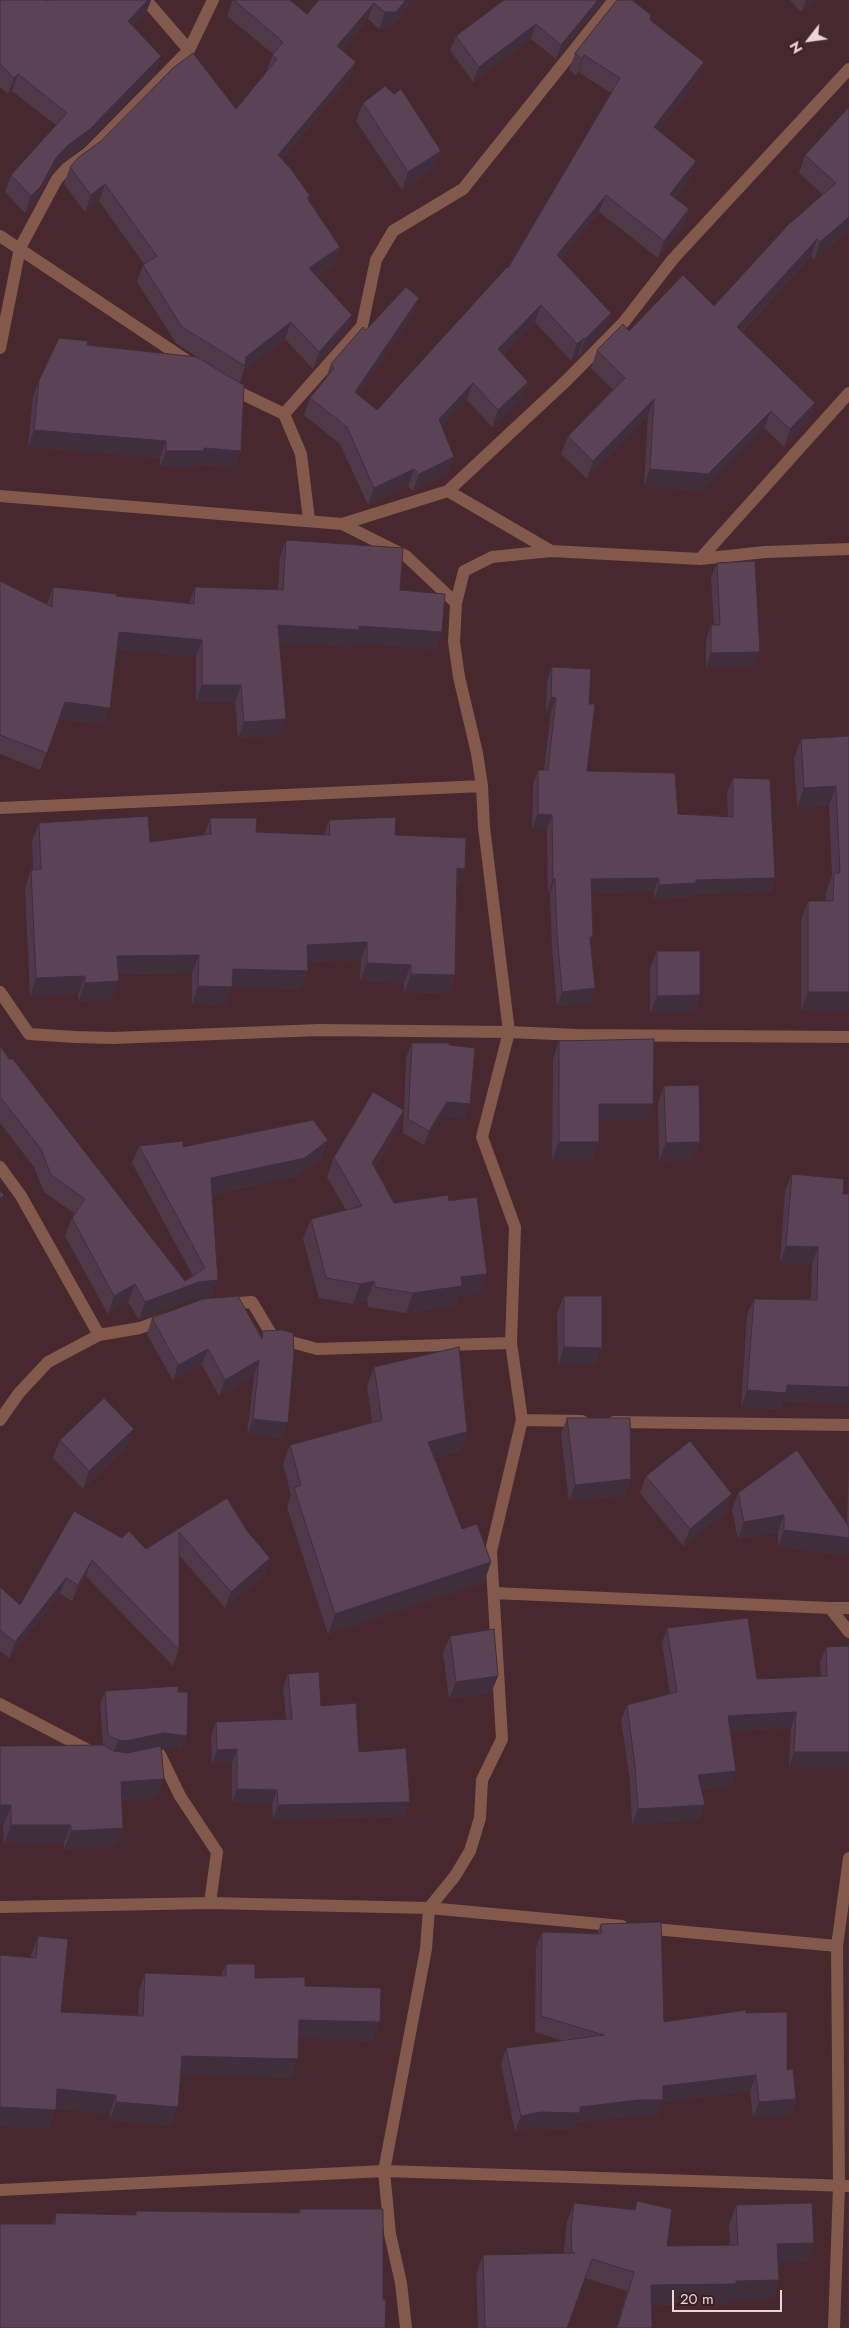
<!DOCTYPE html>
<html>
<head>
<meta charset="utf-8">
<style>
	body { margin:0 }
	#map { position:relative; width:849px; height:2328px; overflow:hidden; background:#47282e; font-family:Jost,sans-serif }
	canvas { display:block }
	.north { position:absolute; left:784px; top:15px; width:50px; height:50px; -webkit-text-stroke:4px #3c1e24; paint-order:stroke; rotate:240deg; font-size:14px; font-weight:700; line-height:20px; text-align:center; color:#ead6d9 }
	.north::after { content:''; display:block; margin:auto; width:18px; height:22px; background:#ead6d9; clip-path:polygon(50% 0,100% 100%,50% 72%,0 100%) }
	.scale { position:absolute; left:672px; top:2290px; width:110px; height:22px; box-sizing:border-box; border:2px solid #ead6d9; border-top:0; padding-left:6px; font-size:15px; line-height:18px; white-space:nowrap; color:#ead6d9; -webkit-text-stroke:4px #3c1e24; paint-order:stroke }
</style>
</head>
<body>
<div id="map">
<canvas width="849" height="2328"></canvas>
<div class="north">N</div>
<div class="scale">20 m</div>
</div>
<script>
const ctx = document.querySelector('canvas').getContext('2d');
ctx.lineJoin = 'round';
function shape(rows) {
  const path = new Path2D();
  for (const r of rows) {
    path.moveTo(r[0], r[1]);
    for (let i = 2; i < r.length; i += 2) path.lineTo(r[i], r[i + 1]);
  }
  return path;
}
function strokePath(path, color, width, dash) {
  ctx.strokeStyle = color;
  ctx.lineWidth = width;
  ctx.lineCap = dash ? 'butt' : 'round';
  ctx.setLineDash(dash || []);
  ctx.stroke(path);
}
function fill(path, color) {
  ctx.fillStyle = color;
  ctx.fill(path, 'evenodd');
}
const street = shape([
	[146,0,189,50],
	[0,236,192,364],
	[0,348,20,248,57,179,67,168,89,152,189,50,213,0],
	[230,388,284,414,301,454,309,520],
	[284,414,362,326,376,260,393,231,463,189,614,0],
	[448,491,567,380,624,322,673,259,849,69],
	[0,496,342,524,406,556,456,603],
	[342,524,448,491,551,551],
	[700,559,849,393],
	[0,808,482,786],
	[0,992,29,1034,75,1037,113,1038,319,1030,509,1032,577,1035,849,1037],
	[0,1167,21,1196,99,1335],
	[224,1304,252,1302,273,1337,317,1349,511,1343],
	[0,1420,19,1393,48,1362,99,1335,140,1328,164,1319],
	[522,1420,582,1421],
	[614,1422,849,1425],
	[494,1593,830,1608,849,1632],
	[830,1608,849,1608],
	[0,1704,92,1752],
	[149,1757,160,1755,180,1796,217,1852,210,1903],
	[0,1907,210,1903,429,1908,622,1926],
	[644,1928,837,1946],
	[0,2190,384,2171,849,2186],
	[406,2328,401,2283,390,2234,384,2171,426,1949,429,1908,455,1876,470,1851,480,1818,482,1780,502,1739,491,1551,522,1420,511,1343,515,1227,482,1137,509,1032,484,827,482,786,477,753,459,677,454,642,456,603,464,571,492,557,551,551,700,559,765,552,849,549],
	[834,2328,839,2186,837,1946,849,1858]
]);
const wall = shape([
	[0,0,48,1,49,0,151,0,146,13,133,26,155,73,84,146,61,163,50,175,35,203,25,213,5,192,11,175,56,125,12,91,8,94,0,87],
	[233,0,290,0,307,14,319,0,409,0,405,12,390,29,379,29,368,19,342,50,356,62,349,78,282,160,310,196,308,200,340,247,334,264,316,276,352,315,346,332,313,369,285,339,244,370,240,382,235,467,199,465,198,467,160,467,160,458,28,447,33,396,39,380,87,345,197,357,176,343,137,282,143,265,144,264,99,201,85,212,64,184,70,167,236,109,267,72,266,72,273,54,227,16],
	[203,360,230,378,226,375],
	[604,0,556,59,531,39,473,82,450,50,456,36],
	[790,0,814,0,801,12],
	[650,20,704,62,698,79,658,131,696,161,690,178,675,198,689,209,683,226,658,258,599,212,561,260,611,313,605,329,579,356,578,355,571,361,535,322,503,355,528,382,522,399,492,427,467,400,442,426,448,474,413,491,408,486,368,505,340,444,304,415,310,398,325,380,331,364,366,330,419,298,413,315,358,395,377,410,508,268,611,93,578,72,576,76,569,70,575,53],
	[363,103,441,151,434,168,402,190,356,121],
	[849,107,849,230,814,260,811,256,742,332,815,403,809,421,784,447,764,428,702,491,644,486,648,416,587,479,561,454,568,436,613,390,591,368,597,350,629,331,714,306,823,195,799,173,805,155],
	[286,540,400,590,442,632,436,649,354,643,353,647,280,642,280,735,238,738,235,702,196,702,196,657,117,649,104,724,59,719,40,770,0,754,0,581,47,604,53,587,116,596,189,603,195,587,278,590,280,557],
	[717,563,755,666,706,668,706,640,711,625,714,625,711,578],
	[552,667,587,771,678,814,728,816,727,793,733,778,775,878,770,892,692,894,691,897,654,899,654,892,592,893,591,944,595,988,590,1003,557,1006,552,948,550,893,548,893,547,829,532,829,533,784,538,770,544,770,551,712,546,712,547,681],
	[849,736,849,1011,801,1011,801,920,808,901,826,901,826,892,832,876,829,805,797,808,794,758,801,739],
	[210,818,256,832,324,835,329,820,395,835,465,869,458,886,456,886,455,975,449,993,404,992,404,983,360,981,361,960,308,962,301,989,232,987,225,1005,192,1004,192,973,118,974,112,999,78,1001,78,994,30,996,25,888,31,870,33,870,32,841,39,823,150,842,204,835],
	[657,951,700,995,694,1013,650,1013,650,968],
	[559,1041,647,1121,599,1121,593,1160,552,1160,553,1059],
	[412,1043,449,1045,465,1119,442,1116,424,1145,403,1133,406,1058],
	[0,1046,10,1060,185,1281,193,1276,132,1163,139,1146,183,1147,322,1157,298,1176,212,1194,212,1297,192,1299,139,1320,128,1302,108,1314,65,1236,72,1218,75,1214,44,1192,34,1167,0,1123],
	[664,1086,694,1159,659,1161,658,1103],
	[404,1110,397,1130,375,1167,394,1203,449,1201,480,1294,458,1296,455,1306,406,1313,368,1307,367,1300,353,1304,319,1298,303,1239,311,1219,346,1210,327,1177,334,1157],
	[792,1174,843,1194,849,1194,849,1404,783,1401,780,1409,741,1407,747,1315,754,1299,811,1299,812,1264,780,1263,785,1191],
	[564,1296,596,1365,558,1365,557,1313],
	[152,1318,261,1337,263,1331,282,1438,247,1435,254,1376,219,1396,202,1365,173,1381,147,1334],
	[374,1367,467,1432,460,1451,435,1458,462,1529,491,1562,484,1582,328,1634,287,1507,291,1495,283,1464,290,1445,372,1422,367,1386],
	[567,1418,631,1479,625,1495,569,1502,561,1434],
	[60,1440,127,1447,83,1489,53,1458],
	[849,1461,849,1556,778,1547,778,1532,738,1539,732,1509,738,1493,847,1523],
	[646,1476,726,1512,683,1546,640,1493],
	[227,1498,247,1531,270,1558,264,1574,225,1608,179,1555,179,1650,173,1666,86,1576,72,1601,60,1594,9,1658,0,1651,0,1587,20,1605,122,1538,146,1549],
	[667,1628,757,1679,821,1676,820,1662,826,1647,849,1767,789,1767,791,1728,731,1731,736,1771,730,1787,702,1790,699,1820,632,1824,630,1781,621,1720,627,1705,670,1694,662,1643],
	[450,1636,498,1676,491,1693,449,1699,443,1653],
	[288,1674,321,1706,359,1752,405,1816,273,1820,272,1804,232,1803,232,1763,212,1764,211,1736,216,1722,286,1719,283,1688],
	[105,1691,182,1750,161,1747,157,1798,122,1800,116,1846,64,1849,64,1843,4,1844,0,1746,103,1745,100,1704],
	[601,1924,664,2022,746,2013,787,2070,796,2099,790,2115,753,2118,750,2091,662,2102,657,2116,633,2116,576,2122,574,2129,535,2128,515,2132,501,2064,506,2048,563,2041,535,2032,536,1948,542,1932,597,1933],
	[38,1936,61,2012,138,2015,139,1991,145,1973,221,1976,226,1964,255,1978,305,1986,373,2041,299,2038,291,2078,181,2074,171,2126,110,2120,110,2114,56,2108,49,2128,0,2126,0,1955,31,1958,31,1955],
	[637,2201,667,2246,730,2245,729,2225,736,2205,814,2243,807,2262,778,2263,779,2280,772,2299,730,2300,729,2304,652,2305,652,2328,616,2328,627,2291,585,2278,567,2328,478,2328,476,2274,483,2255,564,2253,564,2249,567,2222,574,2203,634,2210],
	[300,2209,383,2300,52,2224,56,2213,135,2215,136,2211,298,2213]
]);
const shadedWall = shape([
	[148,0,151,0,146,13,122,37,128,21],
	[406,0,409,0,405,12,390,29,379,29,385,12],
	[598,0,604,0,556,59,561,45],
	[806,0,814,0,801,12],
	[374,3,368,19,331,63,337,46],
	[536,24,531,39,473,82,479,67],
	[584,55,578,72,576,76,582,59],
	[161,56,155,73,84,146,61,163,50,175,35,203,25,213,31,196,56,158,67,146],
	[356,62,349,78,272,172,278,155],
	[704,62,698,79,648,144,654,127],
	[18,74,12,91,8,94,14,78],
	[441,151,434,168,402,190,408,172],
	[696,161,690,178,664,211,670,194],
	[105,184,99,201,85,212,91,195],
	[606,195,599,212,551,272,557,255],
	[689,209,683,226,658,258,664,241],
	[849,217,849,230,814,260,820,242],
	[817,239,811,256,730,344,737,327],
	[340,247,334,264,302,284,309,268],
	[419,298,413,315,349,409,355,392],
	[541,305,535,322,492,366,498,349],
	[611,313,605,329,579,356,585,339],
	[352,315,346,332,313,369,319,352],
	[291,322,285,339,244,370,245,366,246,357],
	[584,338,578,355,571,361,577,344],
	[528,382,522,399,492,427,498,410],
	[473,383,467,400,433,436,439,419],
	[654,399,648,416,587,479,593,461],
	[815,403,809,421,784,447,790,429],
	[771,411,764,428,702,491,644,486,650,469],
	[34,430,166,441,160,458,28,447],
	[204,448,241,451,235,467,199,465,198,467,160,467,166,451],
	[454,457,448,474,413,491,419,474],
	[414,469,408,486,368,505,374,488],
	[278,625,359,626,442,632,436,649,354,643,353,647,272,642],
	[119,632,202,640,196,657,113,649],
	[760,652,755,666,706,668,711,653],
	[202,685,241,685,235,702,196,702],
	[551,697,556,698,551,712,546,712],
	[65,702,110,708,104,724,59,719,40,770],
	[286,719,280,735,238,738,244,722],
	[836,786,829,805,797,808,804,788],
	[538,814,552,815,547,829,532,829],
	[457,868,465,869,458,886,450,886],
	[659,878,654,892,586,893,591,879],
	[775,878,770,892,692,894,691,897,654,899,659,885,696,880],
	[553,879,555,879,550,893,548,893],
	[590,937,593,937,588,951],
	[367,942,361,960,300,963,307,945],
	[199,955,192,973,110,974,117,956],
	[367,963,411,965,404,983,360,981],
	[233,969,308,971,301,989,232,987,225,1005,192,1004,198,986],
	[411,974,455,975,449,993,404,992],
	[85,976,78,994,30,996,36,978],
	[119,981,112,999,78,1001,85,983],
	[595,988,590,1003,557,1006,562,992],
	[808,992,849,992,849,1011,801,1011],
	[700,995,694,1013,650,1013,657,996],
	[447,1102,470,1104,465,1119,442,1116,424,1145,429,1131],
	[599,1104,653,1104,647,1121,593,1121],
	[404,1110,397,1130,365,1183,372,1163],
	[328,1140,322,1157,298,1176,205,1195,211,1178],
	[559,1142,599,1142,593,1160,552,1160],
	[700,1142,694,1159,659,1161,666,1143],
	[4,1195,0,1206,0,1199],
	[786,1246,818,1247,812,1264,780,1263],
	[487,1274,480,1294,458,1296,455,1306,406,1313,413,1293,461,1277],
	[218,1280,212,1297,192,1299,139,1320,145,1302,199,1282],
	[374,1281,367,1300,353,1304,360,1284],
	[135,1284,128,1302,108,1314,114,1296],
	[564,1347,602,1348,596,1365,558,1365],
	[208,1349,202,1365,173,1381,178,1365],
	[259,1360,254,1376,219,1396,225,1380],
	[787,1385,849,1387,849,1404,783,1401,780,1409,741,1407,747,1390],
	[253,1419,288,1423,282,1438,247,1435],
	[134,1429,127,1447,83,1489,89,1471],
	[467,1432,460,1451,421,1461,428,1442],
	[631,1479,625,1495,569,1502,575,1485],
	[732,1494,726,1512,683,1546,690,1529],
	[784,1515,778,1532,738,1539,744,1522],
	[784,1530,849,1538,849,1556,778,1547],
	[270,1558,264,1574,225,1608,231,1592],
	[92,1560,86,1576,72,1601,78,1585],
	[491,1562,484,1582,328,1634,335,1614],
	[66,1578,60,1594,9,1658,15,1642],
	[498,1676,491,1693,449,1699,456,1682],
	[796,1712,791,1728,723,1732,728,1716],
	[164,1733,187,1736,182,1750,159,1747,121,1755,113,1754,118,1740],
	[237,1749,232,1763,212,1764,217,1750],
	[794,1752,849,1752,849,1767,789,1767],
	[736,1771,730,1787,693,1791,698,1775],
	[164,1779,157,1798,114,1800,121,1782],
	[237,1789,277,1790,272,1804,232,1803],
	[410,1802,405,1816,273,1820,278,1805],
	[0,1805,11,1805,4,1824,0,1824],
	[705,1805,699,1820,632,1824,638,1809],
	[11,1825,71,1825,64,1843,4,1844],
	[123,1828,116,1846,64,1849,71,1831],
	[299,2020,380,2022,373,2041,292,2038],
	[182,2056,298,2059,291,2078,175,2074],
	[756,2075,750,2091,662,2102,657,2116,633,2116,576,2122,574,2129,535,2128,515,2132,521,2116,541,2112,580,2107,663,2086],
	[57,2089,116,2095,110,2114,50,2107],
	[796,2099,790,2115,753,2118,759,2102],
	[116,2102,178,2107,171,2126,110,2120],
	[0,2107,56,2110,49,2128,0,2126],
	[814,2243,807,2262,770,2264,777,2244],
	[779,2280,772,2299,730,2300,729,2304,644,2305,651,2285,736,2281]
]);
const building = shape([
	[0,0,46,0,48,1,49,0,148,0,128,21,161,56,90,129,67,146,56,158,41,186,31,196,11,175,67,113,18,74,14,78,0,64,0,0],
	[234,0,290,0,307,14,319,0,406,0,396,12,385,12,374,3,337,46,356,62,278,155,290,168,310,196,307,198,340,247,309,268,352,315,319,352,291,322,246,357,245,366,182,327,143,265,157,256,105,184,91,195,70,167,79,157,101,141,173,68,193,53,236,109,277,59,272,55,283,42,234,0],
	[504,0,598,0,561,45,536,24,479,67,456,36,504,0],
	[617,0,632,0,651,15,650,20,704,62,654,127,696,161,670,194,689,209,664,241,606,195,557,255,611,313,585,339,584,338,577,344,541,305,498,349,528,382,498,410,473,383,439,419,454,457,419,474,414,469,374,488,347,427,310,398,334,368,331,364,363,327,366,330,406,287,419,298,355,392,377,410,507,267,508,268,620,78,584,55,582,59,575,53,617,0],
	[385,86,394,94,401,89,441,151,408,172,363,103,385,86],
	[849,107,849,217,820,242,817,239,737,327,815,403,790,429,771,411,708,474,650,469,654,399,593,461,568,436,625,378,597,350,623,324,629,331,683,275,714,306,788,225,836,183,805,155,849,107],
	[59,338,88,341,87,345,197,357,226,375,244,385,241,451,204,448,204,451,166,451,166,441,34,430,39,380,59,338],
	[286,540,403,548,400,590,445,594,442,632,359,626,359,630,278,625,286,719,244,722,241,685,202,685,202,640,119,632,110,708,65,702,47,753,0,735,0,581,52,607,53,587,117,594,116,596,194,604,195,587,283,590,286,540],
	[755,561,760,652,711,653,711,625,720,625,717,563,755,561],
	[552,667,591,669,589,704,595,704,587,771,675,773,678,814,733,817,733,778,770,779,775,878,696,880,696,883,659,885,659,878,591,879,593,937,590,937,595,988,562,992,557,933,555,879,553,879,552,815,538,814,538,770,548,770,556,698,551,697,552,667],
	[849,736,849,992,808,992,808,901,833,901,834,873,840,873,836,786,804,788,801,739,849,736],
	[148,816,150,842,211,834,210,818,257,818,256,832,330,835,329,820,396,817,395,835,466,838,465,869,457,868,455,975,411,974,411,965,367,963,367,942,307,945,308,971,233,969,232,987,198,986,199,955,117,956,119,981,85,983,85,976,36,978,31,870,41,869,39,823,148,816],
	[657,951,700,951,700,995,657,996,657,951],
	[654,1039,653,1104,599,1104,599,1142,559,1142,559,1041,654,1039],
	[412,1043,449,1043,449,1045,475,1048,470,1104,447,1102,429,1131,408,1119,412,1043],
	[0,1046,10,1060,12,1058,185,1281,205,1268,139,1146,183,1141,183,1147,313,1120,328,1140,305,1158,211,1178,218,1280,199,1282,145,1302,135,1284,114,1296,72,1218,85,1199,51,1175,41,1149,0,1097,0,1046],
	[699,1085,700,1142,666,1143,664,1086,699,1085],
	[373,1092,404,1110,372,1163,394,1203,448,1195,449,1201,477,1197,487,1274,461,1277,462,1286,413,1293,375,1287,374,1281,360,1284,326,1278,311,1219,362,1206,334,1157,373,1092],
	[792,1174,844,1179,843,1194,849,1194,849,1387,787,1385,786,1393,747,1390,754,1299,817,1300,818,1247,786,1246,792,1174],
	[0,1191,4,1195,0,1199,0,1191],
	[238,1296,262,1339,263,1331,282,1330,293,1333,294,1353,288,1423,253,1419,259,1360,225,1380,208,1349,178,1365,152,1318,203,1299,238,1296],
	[564,1296,602,1296,602,1348,564,1347,564,1296],
	[459,1347,467,1432,428,1442,462,1529,477,1524,491,1562,335,1614,294,1488,301,1485,290,1445,382,1420,374,1367,459,1347],
	[104,1398,134,1429,89,1471,60,1440,104,1398],
	[567,1418,630,1418,631,1479,575,1485,567,1418],
	[690,1441,732,1494,690,1529,646,1476,690,1441],
	[797,1450,849,1527,849,1538,784,1530,784,1515,744,1522,738,1493,797,1450],
	[227,1498,247,1531,270,1558,231,1592,179,1532,179,1650,92,1560,78,1585,66,1578,15,1642,0,1630,0,1587,20,1605,74,1511,122,1538,129,1531,146,1549,227,1498],
	[748,1618,757,1679,827,1676,826,1647,849,1646,849,1752,794,1752,796,1712,728,1716,736,1771,698,1775,705,1805,638,1809,635,1766,627,1705,677,1692,667,1628,748,1618],
	[494,1629,498,1676,456,1682,450,1636,494,1629],
	[319,1672,321,1706,356,1703,359,1752,406,1748,410,1802,278,1805,277,1790,237,1789,237,1749,217,1750,216,1722,292,1719,288,1674,319,1672],
	[178,1686,178,1692,188,1692,187,1736,164,1733,126,1741,118,1740,108,1735,105,1691,178,1686],
	[103,1745,114,1751,127,1753,161,1746,164,1779,121,1782,123,1828,71,1831,71,1825,11,1825,11,1805,0,1805,0,1746,103,1745],
	[661,1922,664,2022,746,2010,746,2013,787,2012,787,2070,793,2069,796,2099,759,2102,756,2075,663,2086,663,2100,639,2100,580,2107,580,2113,541,2112,521,2116,506,2048,604,2035,541,2016,542,1932,601,1934,601,1924,661,1922],
	[38,1936,68,1939,61,2012,143,2016,145,1973,226,1976,226,1964,255,1964,255,1978,305,1977,305,1986,381,1988,380,2022,299,2020,298,2059,182,2056,178,2107,116,2102,116,2095,57,2089,56,2110,0,2107,0,1955,36,1958,38,1936],
	[637,2201,672,2209,667,2246,738,2245,736,2205,812,2203,814,2243,777,2244,779,2280,736,2281,736,2284,651,2285,652,2328,617,2328,634,2272,592,2259,567,2328,485,2328,483,2255,575,2253,572,2252,571,2229,574,2203,635,2210,637,2201],
	[300,2209,383,2209,383,2300,386,2300,385,2328,0,2328,0,2224,55,2224,56,2213,136,2215,136,2211,300,2213,300,2209]
]);
strokePath(street, '#83594b', 12);
fill(wall, '#4f3949');
fill(shadedWall, '#402e3c');
fill(building, '#5c4255');
strokePath(building, '#402e3c', 1);
</script>
</body>
</html>
